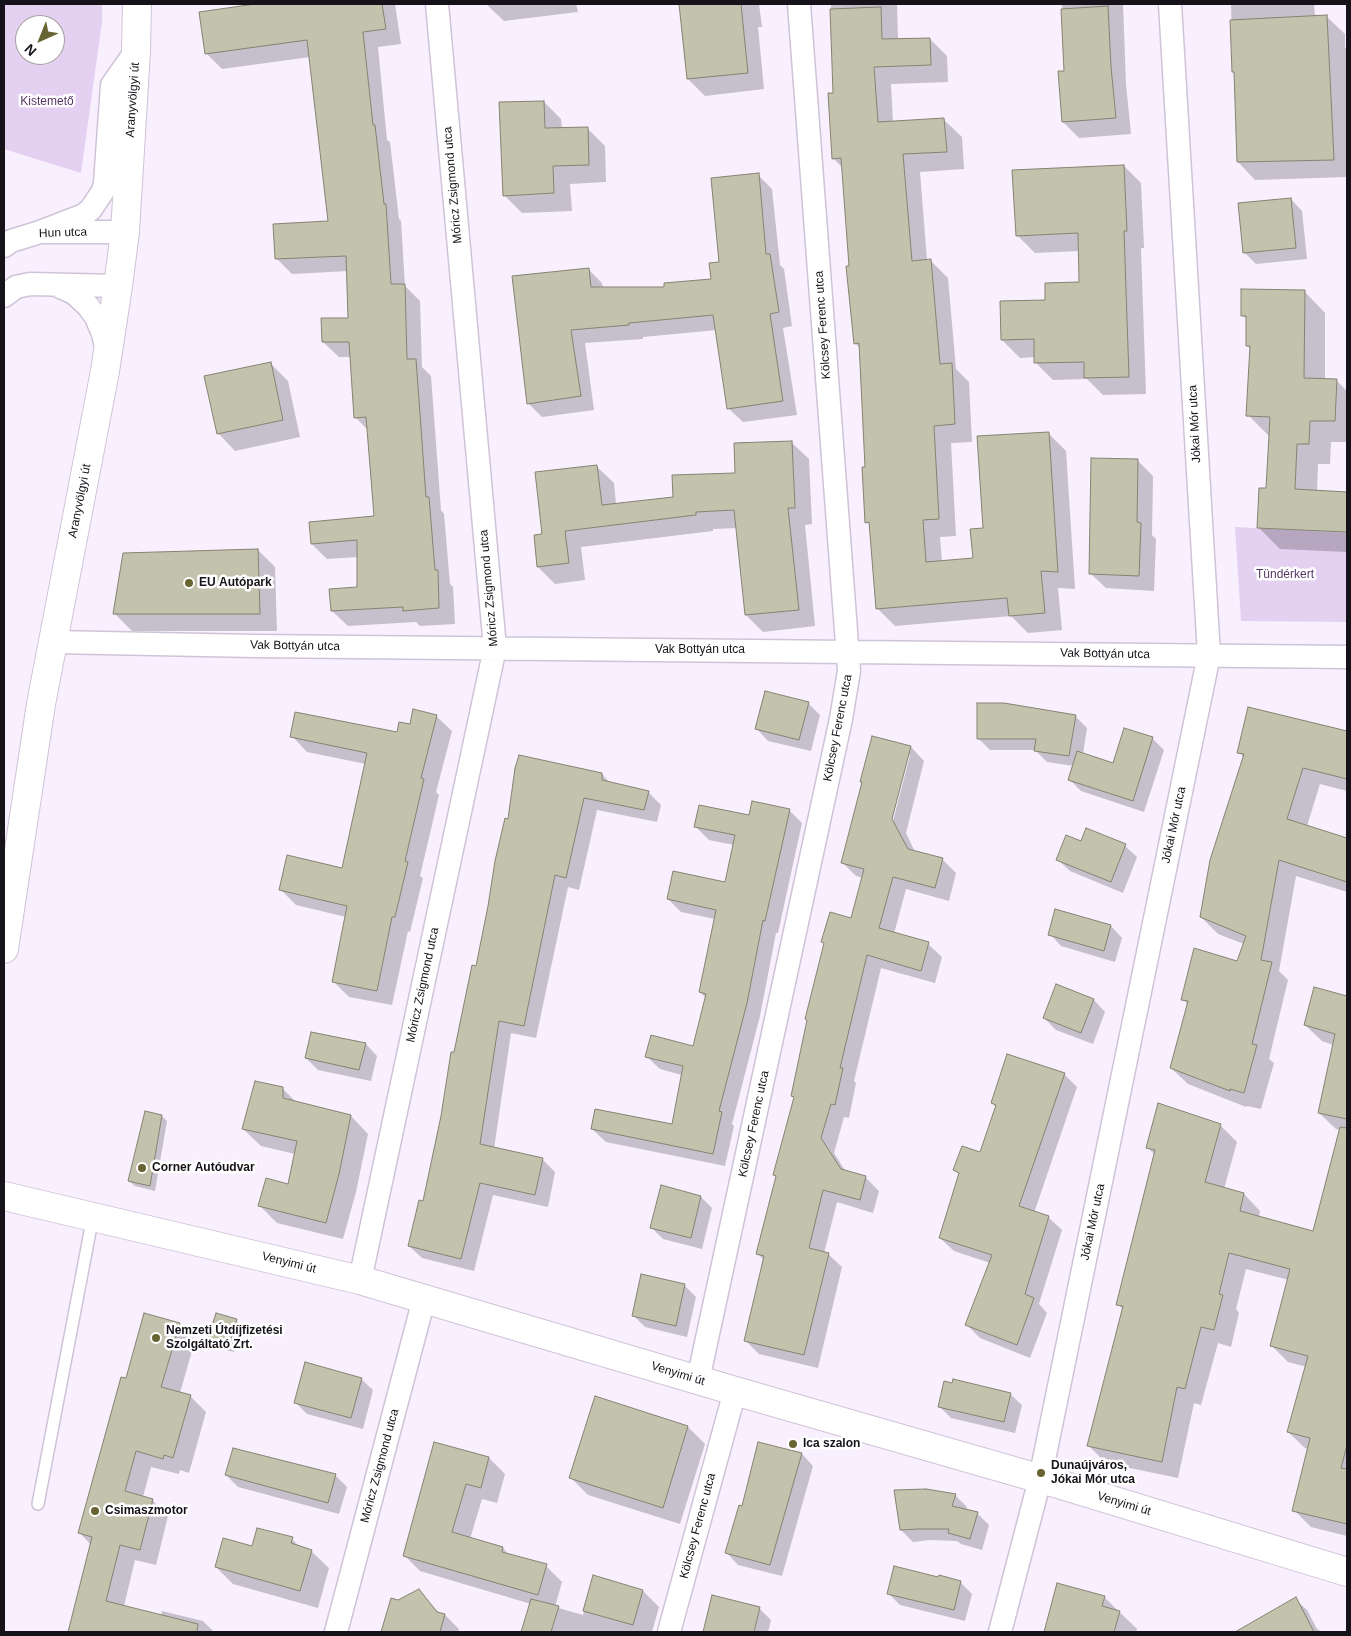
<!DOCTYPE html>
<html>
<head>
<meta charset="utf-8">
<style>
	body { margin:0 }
	#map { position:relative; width:1351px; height:1636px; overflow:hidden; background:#f8efff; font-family:Helvetica,sans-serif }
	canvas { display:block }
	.frame { position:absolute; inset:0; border:5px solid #161219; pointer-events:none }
	.north { position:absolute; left:15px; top:15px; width:50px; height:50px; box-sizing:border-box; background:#fff; border:1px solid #a2a0a3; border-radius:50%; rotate:224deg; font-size:14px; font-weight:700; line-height:20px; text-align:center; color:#161219 }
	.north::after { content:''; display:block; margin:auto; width:18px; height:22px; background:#686431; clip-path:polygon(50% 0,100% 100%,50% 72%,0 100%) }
</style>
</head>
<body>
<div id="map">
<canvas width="1351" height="1636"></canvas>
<div class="frame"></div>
<div class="north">N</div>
</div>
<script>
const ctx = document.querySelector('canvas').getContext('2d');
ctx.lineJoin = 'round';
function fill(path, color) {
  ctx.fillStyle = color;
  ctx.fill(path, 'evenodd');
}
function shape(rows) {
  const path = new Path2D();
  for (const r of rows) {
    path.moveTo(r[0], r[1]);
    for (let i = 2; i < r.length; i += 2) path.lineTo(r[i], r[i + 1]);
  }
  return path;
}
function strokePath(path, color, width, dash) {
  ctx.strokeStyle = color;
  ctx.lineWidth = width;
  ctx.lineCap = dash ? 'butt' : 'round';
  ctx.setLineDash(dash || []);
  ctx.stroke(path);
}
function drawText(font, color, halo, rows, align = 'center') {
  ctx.font = font + ' Helvetica,sans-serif';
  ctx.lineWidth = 5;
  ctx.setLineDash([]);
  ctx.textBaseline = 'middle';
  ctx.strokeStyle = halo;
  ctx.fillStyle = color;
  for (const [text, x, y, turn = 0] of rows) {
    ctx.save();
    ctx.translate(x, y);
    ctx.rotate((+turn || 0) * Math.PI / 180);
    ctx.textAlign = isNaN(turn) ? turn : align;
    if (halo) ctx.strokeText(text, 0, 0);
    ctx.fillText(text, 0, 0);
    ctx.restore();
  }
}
const green = shape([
	[4,4,102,4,102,22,81,173,4,149],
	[25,25,55,25,55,55,25,55],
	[1235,527,1347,533,1347,622,1241,621]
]);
const shadow = shape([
	[264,4,395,4,401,44,378,47,387,140,390,142,399,219,401,221,405,286,420,301,422,367,431,376,441,510,444,514,450,584,453,587,455,624,420,626,416,622,348,626,332,611,358,588,358,557,327,559,312,544,375,517,368,430,355,417,352,357,339,357,323,342,349,319,348,271,292,274,276,258,329,223,310,57,222,69,206,53,200,13],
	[486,4,576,4,578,12,504,21],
	[679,4,759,4,762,27,758,27,764,89,705,96,688,79],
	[831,4,897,4,898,40,930,39,947,56,948,82,891,84,893,123,944,120,962,137,964,169,920,172,927,260,930,260,948,278,956,369,969,382,972,442,951,443,956,536,940,537,942,562,974,560,984,529,1048,433,1066,451,1075,589,1058,588,1062,630,1028,633,1011,616,895,626,877,608,871,526,867,522,867,468,861,349,855,343,843,168,833,158,834,94],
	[1062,4,1123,4,1126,84,1131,134,1079,138,1063,122,1065,72],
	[1231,4,1314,4,1315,17,1327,17,1345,34,1345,48,1347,48,1347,177,1255,180,1238,162,1236,74,1233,71],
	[544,102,561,119,562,129,587,128,605,146,606,182,570,184,572,211,522,213,504,195],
	[1124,166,1141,183,1144,248,1141,248,1146,394,1103,395,1087,379,1053,380,1036,363,1036,357,1020,358,1002,340,1047,301,1080,284,1079,251,1035,253,1017,235],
	[758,175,772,189,780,265,784,269,792,326,783,328,797,415,743,422,728,408,717,330,643,337,643,339,585,343,594,410,542,417,528,403,588,269,602,283,603,288,665,288,713,280],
	[1291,199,1302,211,1307,259,1256,264,1244,252],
	[1304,291,1325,313,1325,380,1336,380,1347,391,1347,442,1331,442,1330,464,1318,464,1317,491,1347,493,1347,552,1280,549,1258,527,1267,489,1270,437,1248,415,1251,349,1247,346,1248,320,1242,315],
	[270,363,288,381,300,437,235,451,218,433],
	[791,442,809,459,812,524,805,525,815,626,763,632,746,615,737,528,713,529,713,531,581,547,585,580,555,584,538,567,543,535,596,466,614,483,616,504,674,498,736,474],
	[1138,461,1153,476,1152,535,1156,539,1154,591,1106,588,1090,573],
	[258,550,275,567,277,631,132,631,114,613],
	[808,703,820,715,811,751,768,741,757,729],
	[1249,708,1347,732,1347,791,1320,784,1307,826,1347,840,1347,892,1296,876,1279,971,1288,980,1269,1059,1274,1063,1261,1109,1247,1106,1246,1107,1188,1084,1171,1068,1188,1005,1183,999,1238,962,1244,944,1218,934,1201,917,1244,758,1239,752],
	[436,716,452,731,436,792,439,795,420,876,423,878,410,932,408,931,392,1005,349,997,333,981,346,917,296,905,280,889,343,869,366,764,307,752,292,736,398,734,411,725],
	[1075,716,1087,728,1083,754,1114,764,1152,738,1164,750,1144,812,1081,791,1070,780,1074,766,1047,762,1035,750,990,750,978,738],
	[911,747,924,761,906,833,915,852,942,859,956,873,949,901,906,889,894,934,928,944,942,957,935,983,881,968,854,1081,856,1083,849,1118,844,1117,834,1153,846,1172,865,1177,879,1191,873,1213,837,1202,824,1253,828,1254,842,1267,818,1368,759,1354,745,1340,764,1260,758,1254,777,1178,774,1175,795,1098,793,1096,825,944,822,942,852,920,863,878,856,876,842,862],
	[908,755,910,755,892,825,890,825],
	[602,774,611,784,648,792,661,805,657,822,597,810,579,890,568,887,536,1038,511,1033,494,1149,542,1159,555,1172,548,1207,493,1195,474,1271,422,1258,409,1246,424,1203,455,1054,477,968,509,821],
	[789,810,802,823,778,933,776,933,760,1016,732,1124,734,1126,725,1166,606,1142,592,1129,673,1126,682,1075,660,1069,646,1056,694,1047,706,998,700,992,715,919,681,912,668,899,726,884,734,845,709,840,696,827],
	[1086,830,1125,846,1137,857,1123,893,1070,871,1058,860,1081,842],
	[1111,926,1122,938,1115,962,1061,946,1050,934],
	[1057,986,1094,1000,1105,1012,1093,1044,1056,1030,1044,1018],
	[1315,988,1347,997,1347,1536,1311,1527,1294,1510,1308,1449,1305,1448,1288,1432,1307,1367,1288,1362,1271,1345,1289,1280,1246,1269,1236,1309,1239,1313,1231,1347,1218,1343,1201,1405,1194,1403,1178,1478,1106,1463,1089,1446,1123,1310,1118,1304,1155,1155,1147,1147,1220,1125,1237,1142,1224,1189,1244,1194,1260,1211,1259,1217,1314,1232,1340,1130,1336,1129,1319,1113,1333,1045,1322,1041,1305,1025],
	[366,1044,377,1056,371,1081,318,1070,306,1058],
	[1064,1074,1077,1087,1034,1213,1048,1217,1062,1230,1039,1304,1047,1313,1030,1358,980,1338,967,1325,990,1263,954,1251,940,1238,960,1175,955,1170,981,1154,997,1108,992,1103],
	[282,1088,297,1103,351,1116,368,1134,356,1192,343,1239,277,1223,260,1206,289,1185,295,1154,261,1146,243,1129],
	[162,1116,167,1121,155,1191,135,1186,129,1181],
	[701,1197,712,1208,702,1249,663,1239,652,1228],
	[684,1285,696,1297,687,1337,645,1327,633,1315],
	[236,1320,242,1326,234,1352,214,1347,209,1341],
	[179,1325,195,1340,180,1393,190,1396,206,1412,189,1473,180,1470,179,1474,151,1467,143,1497,152,1500,168,1516,156,1565,135,1560,124,1606,161,1616,162,1611,203,1621,214,1632,71,1632,69,1630,91,1545,79,1532,127,1380],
	[361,1379,373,1390,363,1429,307,1414,295,1402],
	[953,1385,1010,1394,1022,1405,1015,1433,951,1418,939,1406],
	[688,1427,705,1444,680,1524,588,1495,571,1478],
	[759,1443,802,1454,813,1466,782,1576,738,1565,727,1553,743,1507],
	[489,1458,505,1474,497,1503,482,1499,470,1539,503,1548,509,1555,546,1566,562,1582,555,1607,583,1615,594,1577,643,1591,659,1607,652,1632,522,1632,531,1604,420,1571,404,1555],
	[226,1475,335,1475,347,1487,339,1514,238,1487],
	[955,1495,967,1507,966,1510,977,1513,989,1525,982,1550,961,1544,957,1541,930,1540,913,1542,901,1530],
	[292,1539,301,1548,311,1551,329,1568,318,1608,233,1584,216,1567,253,1548],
	[960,1582,972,1594,965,1621,900,1605,889,1594],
	[1058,1585,1104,1597,1137,1629,1136,1632,1046,1632],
	[419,1591,440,1614,445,1615,459,1629,458,1632,382,1632,392,1600,398,1601],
	[713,1596,759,1608,771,1620,768,1632,704,1632],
	[1295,1599,1307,1610,1317,1629,1322,1632,1250,1632,1247,1627]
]);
const building = shape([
	[255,4,382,4,386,29,363,32,373,125,375,125,384,204,386,204,391,284,405,284,407,359,416,359,426,497,429,497,435,570,438,570,439,608,403,611,403,607,331,611,329,589,357,587,357,540,311,544,309,522,374,516,366,417,354,418,349,342,322,342,321,318,348,318,346,256,275,259,273,224,328,221,307,40,205,54,199,12,255,4],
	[679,4,741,4,748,73,687,79,679,4],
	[1108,6,1111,67,1116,118,1062,122,1058,71,1064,71,1061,9,1108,6],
	[881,7,882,39,930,38,931,65,874,67,878,122,944,118,947,152,903,154,912,261,931,259,940,364,952,363,955,424,934,426,939,519,923,520,926,562,973,558,970,529,983,528,977,436,1049,432,1058,572,1041,571,1045,613,1009,616,1007,598,876,609,869,522,865,523,862,467,865,467,859,343,854,344,846,266,849,266,841,158,832,159,828,93,833,93,830,9,881,7],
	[1327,15,1334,160,1237,162,1234,72,1232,72,1230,20,1327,15],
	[544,101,545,128,588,127,589,165,553,166,554,193,503,196,499,102,544,101],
	[1124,165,1127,231,1124,231,1129,377,1084,378,1084,362,1034,363,1034,339,1001,340,1000,301,1045,300,1045,283,1079,282,1078,233,1016,236,1012,170,1124,165],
	[759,173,766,254,770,254,779,312,770,314,783,401,727,409,713,315,629,323,629,325,571,330,581,396,527,404,512,276,589,268,591,287,664,287,664,283,711,279,709,263,719,262,711,178,759,173],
	[1291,198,1296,248,1243,253,1238,203,1291,198],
	[1241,289,1305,290,1304,378,1337,379,1335,421,1310,421,1309,444,1297,444,1295,489,1347,492,1347,532,1257,528,1259,488,1266,488,1270,417,1246,416,1250,346,1246,346,1246,316,1241,316,1241,289],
	[271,362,283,420,217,434,204,376,271,362],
	[792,441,795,508,788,508,799,610,745,615,734,510,696,512,696,515,565,531,569,563,537,567,534,535,542,534,535,472,597,465,602,505,673,497,672,475,735,473,734,443,792,441],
	[1091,458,1138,459,1137,522,1141,523,1139,576,1089,574,1091,458],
	[258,549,260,614,113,614,123,553,258,549],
	[765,691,809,702,799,740,755,729,765,691],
	[977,703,1004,703,1076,715,1069,756,1034,751,1036,739,977,739,977,703],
	[1248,707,1347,731,1347,779,1303,768,1287,819,1347,838,1347,882,1279,860,1261,960,1272,962,1252,1044,1257,1045,1244,1093,1230,1089,1230,1091,1170,1068,1188,1001,1181,1000,1194,948,1237,961,1246,936,1200,917,1210,860,1244,754,1237,753,1248,707],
	[413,709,437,715,421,778,424,779,405,861,408,862,395,917,392,917,377,991,332,982,347,906,279,890,287,855,342,868,367,753,290,737,295,712,397,732,399,722,410,724,413,709],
	[1124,728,1153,737,1133,801,1068,780,1077,751,1113,763,1124,728],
	[872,736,911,746,892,819,908,849,943,858,935,888,893,877,879,928,929,942,921,971,867,955,840,1068,843,1068,835,1105,831,1104,821,1138,841,1169,866,1176,860,1200,823,1190,809,1248,829,1253,804,1355,744,1341,764,1256,756,1254,776,1176,773,1175,794,1097,791,1096,807,1020,805,1019,824,943,821,942,830,912,851,918,864,869,841,863,862,782,860,782,872,736],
	[519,755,602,773,602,780,649,791,644,810,584,798,566,878,555,875,524,1026,499,1021,480,1144,543,1158,535,1195,480,1183,461,1259,408,1246,419,1200,423,1201,441,1116,451,1052,454,1052,472,965,476,966,488,906,495,861,505,818,508,819,515,768,519,755],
	[752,801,790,809,765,921,763,920,747,1003,719,1111,722,1112,713,1154,591,1129,595,1109,672,1124,683,1066,645,1057,651,1035,693,1046,706,994,699,992,716,910,667,899,673,871,725,882,735,835,694,827,699,805,749,815,752,801],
	[1086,828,1126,844,1111,882,1056,860,1066,835,1081,841,1086,828],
	[1055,909,1111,925,1104,951,1048,935,1055,909],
	[1056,984,1094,999,1081,1033,1043,1018,1056,984],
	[1314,987,1347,996,1347,1119,1318,1113,1335,1034,1304,1025,1314,987],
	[311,1032,366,1043,359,1070,305,1058,311,1032],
	[1007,1054,1065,1073,1019,1206,1049,1216,1025,1294,1034,1298,1017,1345,965,1325,992,1255,939,1238,959,1173,953,1170,962,1146,980,1152,996,1105,991,1103,1007,1054],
	[255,1081,283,1087,283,1098,351,1115,339,1174,326,1223,258,1206,266,1178,288,1184,297,1141,242,1129,255,1081],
	[1158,1103,1221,1124,1205,1182,1244,1193,1240,1211,1313,1231,1340,1127,1347,1128,1347,1445,1341,1468,1347,1469,1347,1524,1292,1511,1310,1438,1287,1432,1308,1356,1270,1346,1290,1269,1229,1253,1219,1294,1223,1295,1214,1330,1201,1327,1185,1389,1177,1387,1162,1462,1087,1446,1123,1306,1116,1305,1155,1150,1146,1148,1158,1103],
	[145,1111,162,1115,150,1186,128,1181,145,1111],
	[661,1185,701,1196,691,1238,650,1228,661,1185],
	[641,1274,685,1284,676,1326,632,1316,641,1274],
	[144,1313,180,1323,161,1387,191,1395,173,1458,164,1455,163,1459,136,1451,125,1491,153,1499,140,1550,120,1545,106,1601,198,1624,197,1632,68,1632,92,1537,78,1533,121,1377,126,1378,144,1313],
	[216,1313,237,1319,228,1348,207,1342,216,1313],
	[305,1362,362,1378,351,1418,294,1403,305,1362],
	[953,1379,1011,1393,1004,1422,938,1407,944,1381,952,1383,953,1379],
	[595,1396,688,1426,663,1508,569,1478,595,1396],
	[434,1442,489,1457,481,1488,466,1484,452,1532,503,1547,502,1552,547,1564,538,1595,403,1556,434,1442],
	[758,1442,802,1453,770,1565,725,1553,739,1505,742,1506,758,1442],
	[233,1448,336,1474,328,1503,225,1475,233,1448],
	[926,1489,956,1494,952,1506,978,1512,970,1539,948,1533,949,1529,918,1529,900,1530,894,1490,926,1489],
	[257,1528,293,1537,291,1543,312,1550,300,1591,215,1567,223,1538,252,1546,257,1528],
	[894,1566,938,1577,939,1575,961,1581,954,1610,887,1594,894,1566],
	[593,1575,643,1590,633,1625,583,1611,593,1575],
	[1057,1583,1105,1596,1102,1606,1120,1611,1114,1632,1044,1632,1057,1583],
	[419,1589,437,1612,445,1614,440,1632,381,1632,391,1598,398,1600,419,1589],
	[712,1595,760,1607,754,1632,703,1632,712,1595],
	[1296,1597,1314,1632,1235,1632,1296,1597],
	[531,1599,559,1606,551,1632,521,1632,531,1599]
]);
const lane = shape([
	[38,1504,93,1216]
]);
const street = shape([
	[40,232,84,215,91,209,103,191,105,183,112,85,136,51],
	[4,246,11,241,40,232,125,232],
	[56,285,74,293,88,306,96,317,103,334,107,351],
	[4,296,16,287,30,284,118,286],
	[53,642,255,646,1347,657],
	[360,1280,495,648,437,4],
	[698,1380,841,719,849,671,799,4],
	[336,1632,424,1299],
	[669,1632,735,1391],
	[1000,1632,1040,1479,1209,655,1170,4]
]);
const secondary = shape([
	[4,949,41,704,105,371,118,286,125,232,136,51,137,4],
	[4,1196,360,1280,735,1391,1062,1485,1347,1572]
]);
const markers = [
	[189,583,5,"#686431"],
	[142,1168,5,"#686431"],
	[156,1338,5,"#686431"],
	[793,1444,5,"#686431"],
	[1041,1473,5,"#686431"],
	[95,1511,5,"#686431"]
];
const streetNames = [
	["Aranyvölgyi út",133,100,-86],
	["Móricz Zsigmond utca",453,185,-95],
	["Hun utca",63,233,-2],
	["Kölcsey Ferenc utca",823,325,-94],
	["Jókai Mór utca",1195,424,-93],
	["Aranyvölgyi út",80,501,-79],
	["Móricz Zsigmond utca",489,588,-95],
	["Vak Bottyán utca",295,646,1],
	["Vak Bottyán utca",700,650],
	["Vak Bottyán utca",1105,654,1],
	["Kölcsey Ferenc utca",838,728,-79],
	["Jókai Mór utca",1174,825,-78],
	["Móricz Zsigmond utca",423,985,-78],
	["Kölcsey Ferenc utca",754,1124,-78],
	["Jókai Mór utca",1093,1222,-78],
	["Venyimi út",289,1263,14],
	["Venyimi út",678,1374,17],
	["Móricz Zsigmond utca",380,1466,-75],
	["Venyimi út",1124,1504,17],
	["Kölcsey Ferenc utca",698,1526,-75]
];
const parkNames = [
	["Kistemető",47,102],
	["Tündérkert",1285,575]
];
const poiNames = [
	["EU Autópark",199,583],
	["Corner Autóudvar",152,1168],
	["Nemzeti Útdíjfizetési",166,1331],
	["Szolgáltató Zrt.",166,1345],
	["Ica szalon",803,1444],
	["Dunaújváros,",1051,1466],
	["Jókai Mór utca",1051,1480],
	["Csimaszmotor",105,1511]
];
fill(green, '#e4d0f1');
fill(shadow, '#0003');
fill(building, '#c3c2ad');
strokePath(building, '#848370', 1);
strokePath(lane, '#cfc4d7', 14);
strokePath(street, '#cfc4d7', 25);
strokePath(secondary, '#cfc4d7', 30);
strokePath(lane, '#fff', 11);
strokePath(street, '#fff', 22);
strokePath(secondary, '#fff', 28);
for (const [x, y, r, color] of markers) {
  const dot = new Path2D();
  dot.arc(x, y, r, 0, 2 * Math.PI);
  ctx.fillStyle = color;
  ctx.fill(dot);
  strokePath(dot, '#fff', 2);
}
drawText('12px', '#161219', '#fff', streetNames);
drawText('12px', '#553866', '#fff', parkNames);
drawText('bold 12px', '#161219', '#fff', poiNames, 'left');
</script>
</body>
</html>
